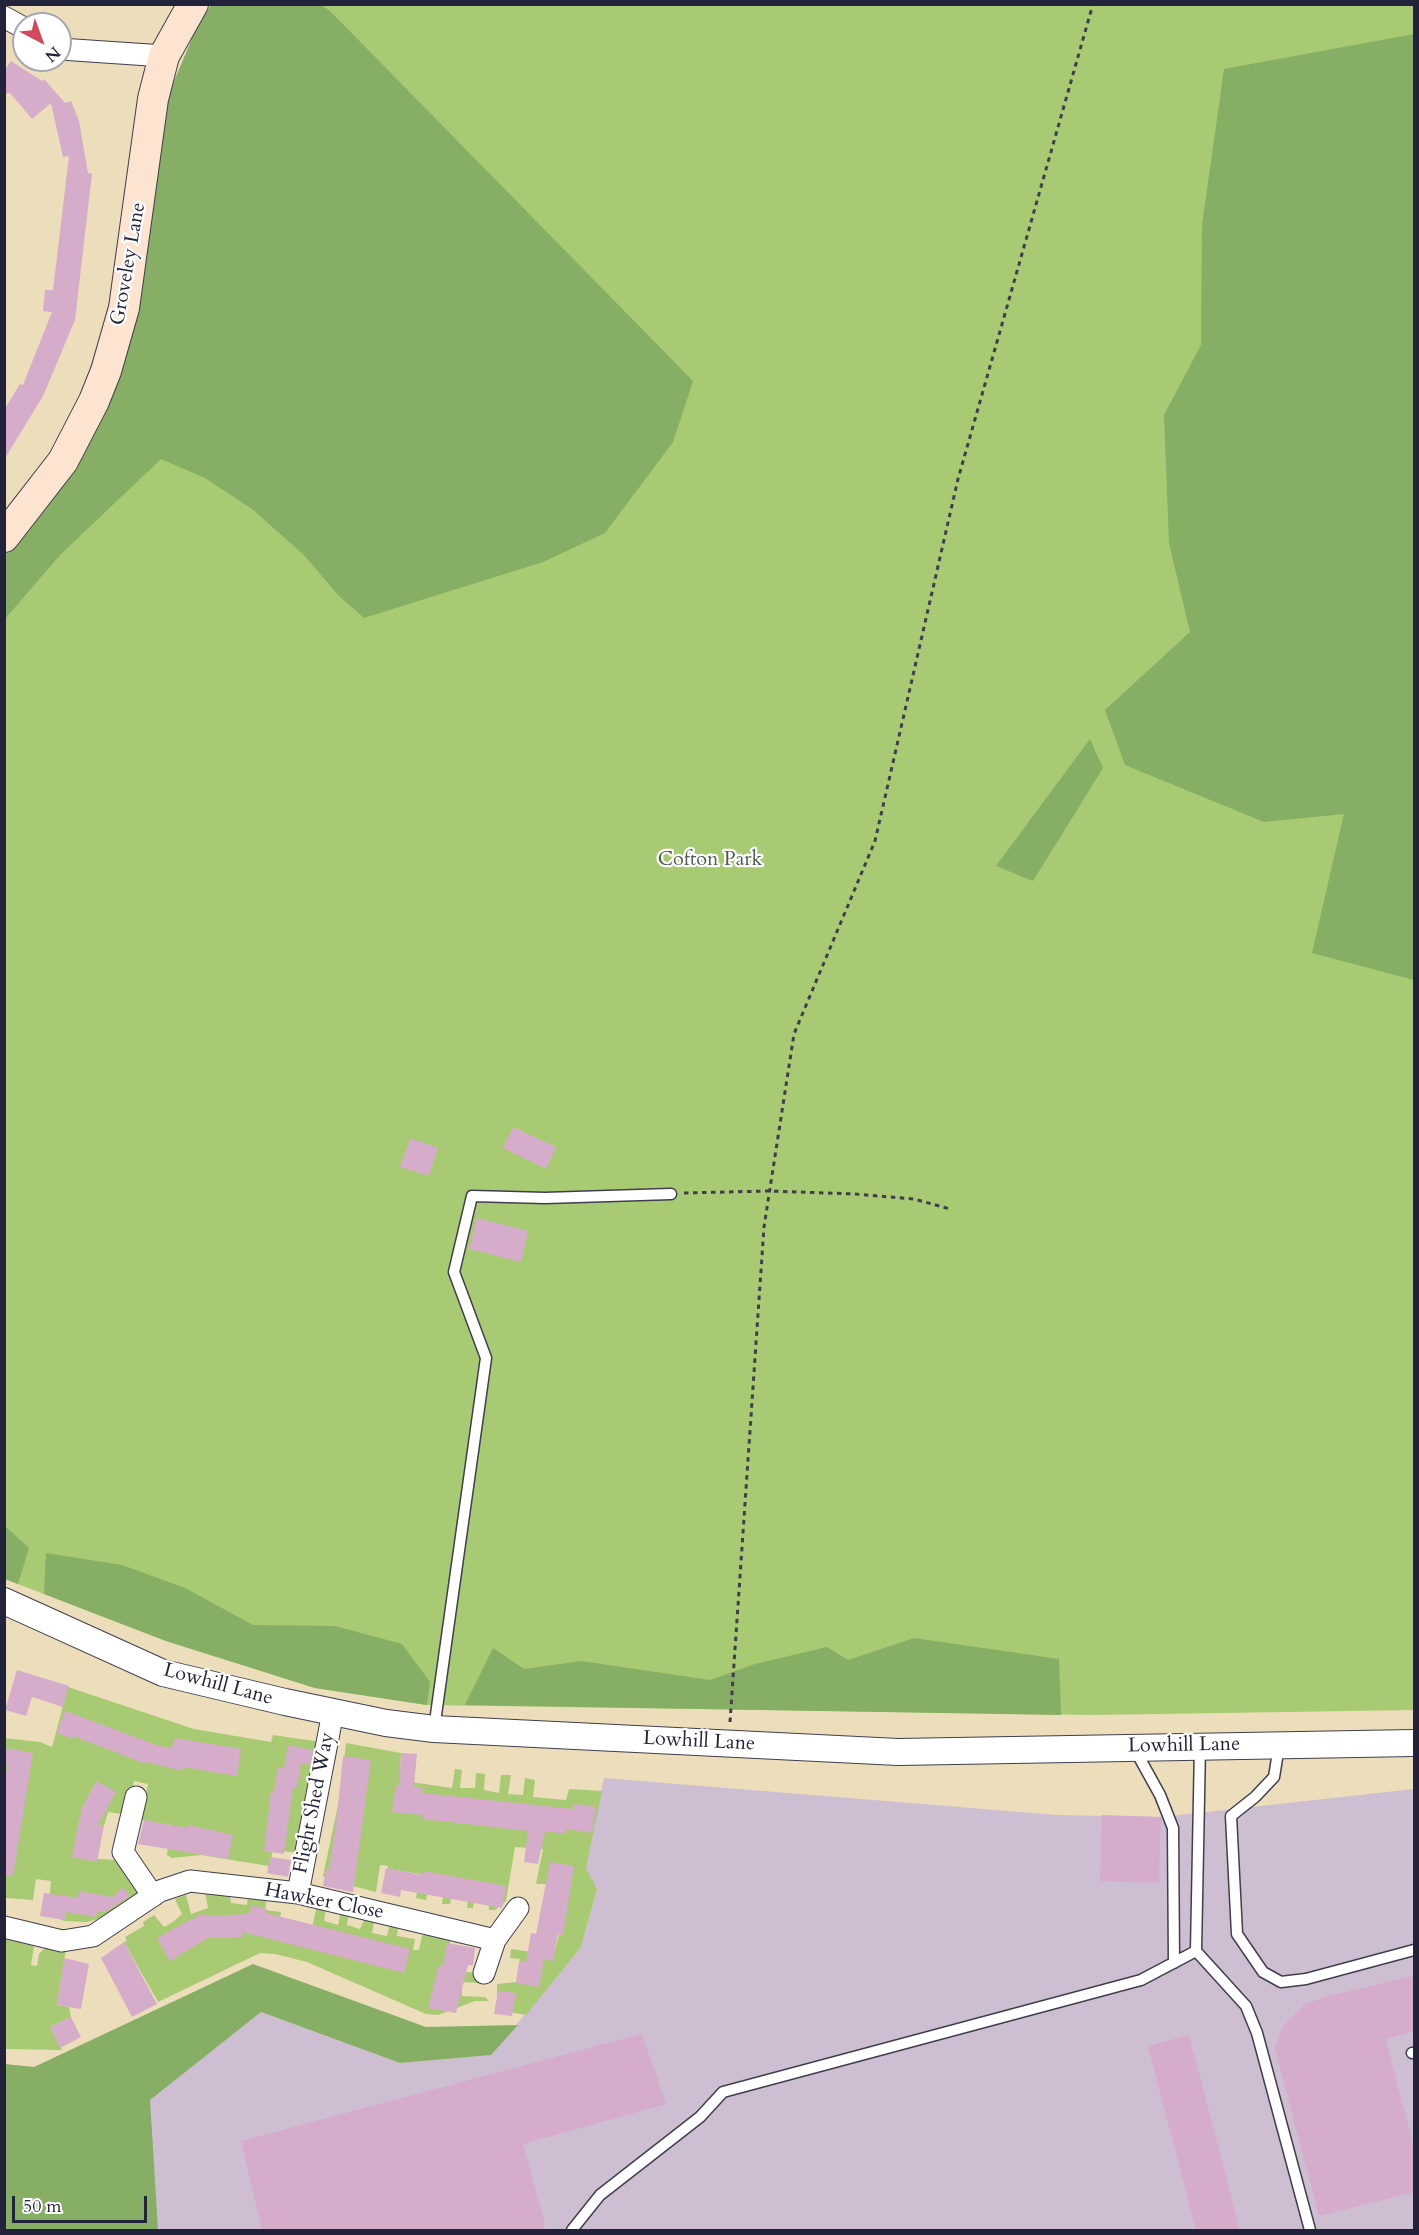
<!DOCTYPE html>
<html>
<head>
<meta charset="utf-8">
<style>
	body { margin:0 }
	#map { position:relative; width:1419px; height:2235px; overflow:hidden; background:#ecdeba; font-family:Cardo,serif }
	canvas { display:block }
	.frame { position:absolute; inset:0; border:6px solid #22223b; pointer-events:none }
	.north { position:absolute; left:12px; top:12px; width:60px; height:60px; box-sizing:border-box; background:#fff; border:2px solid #a7a7b1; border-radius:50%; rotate:139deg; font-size:16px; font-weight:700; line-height:24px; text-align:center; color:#22223b }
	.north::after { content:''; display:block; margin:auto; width:21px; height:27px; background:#d1495b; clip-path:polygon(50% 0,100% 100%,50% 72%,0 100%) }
	.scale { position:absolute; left:12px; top:2196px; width:135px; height:27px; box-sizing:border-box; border:3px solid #22223b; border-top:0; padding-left:8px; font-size:18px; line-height:21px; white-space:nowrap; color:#22223b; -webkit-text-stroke:4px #fff; paint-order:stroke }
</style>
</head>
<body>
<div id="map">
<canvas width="1419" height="2235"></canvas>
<div class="frame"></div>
<div class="north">N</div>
<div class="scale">50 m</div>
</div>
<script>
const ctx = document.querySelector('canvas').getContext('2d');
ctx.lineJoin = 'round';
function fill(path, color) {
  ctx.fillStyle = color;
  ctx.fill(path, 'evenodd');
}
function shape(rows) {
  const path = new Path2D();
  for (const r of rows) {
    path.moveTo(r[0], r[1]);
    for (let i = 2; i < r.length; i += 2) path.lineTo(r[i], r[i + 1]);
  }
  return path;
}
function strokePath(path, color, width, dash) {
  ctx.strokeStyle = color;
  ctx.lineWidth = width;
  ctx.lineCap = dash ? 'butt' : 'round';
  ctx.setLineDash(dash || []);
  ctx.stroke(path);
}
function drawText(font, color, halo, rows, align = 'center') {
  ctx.font = font + ' Cardo,serif';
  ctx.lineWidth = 4.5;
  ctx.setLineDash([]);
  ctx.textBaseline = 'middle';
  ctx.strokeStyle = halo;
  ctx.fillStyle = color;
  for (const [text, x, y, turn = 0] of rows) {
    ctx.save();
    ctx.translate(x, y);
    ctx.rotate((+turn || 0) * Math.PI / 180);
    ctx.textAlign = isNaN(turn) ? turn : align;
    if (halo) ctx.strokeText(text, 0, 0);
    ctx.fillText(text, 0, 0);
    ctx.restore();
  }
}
const industrial = shape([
	[604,1778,1057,1815,1161,1817,1414,1789,1414,2230,5,2230,95,2143,261,2012,400,2063,491,2055,581,1947,597,1889,585,1868]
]);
const green = shape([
	[211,5,1414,5,1414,1710,1093,1715,427,1705,315,1688,166,1641,5,1579,4,552,59,481],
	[68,1687,194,1729,271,1742,273,1735,321,1742,299,1853,273,1850,269,1866,201,1855,172,1858,167,1855,171,1825,141,1820,148,1784,134,1781,128,1815,108,1812,104,1826,79,1822,73,1857,115,1860,140,1891,109,1915,88,1922,65,1921,48,1914,51,1881,36,1879,33,1900,5,1898,4,1738,40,1742,52,1747],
	[346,1743,401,1753,400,1769,411,1782,452,1788,455,1769,462,1770,460,1788,475,1788,476,1773,485,1774,484,1790,499,1793,501,1775,511,1775,508,1794,523,1795,525,1778,535,1780,533,1797,566,1800,569,1789,602,1791,586,1868,597,1889,581,1947,526,2015,497,2010,497,1984,516,1982,520,1959,510,1958,511,1949,554,1955,571,1884,536,1884,543,1849,515,1847,506,1901,495,1910,489,1910,489,1901,474,1900,473,1908,467,1908,469,1893,452,1894,450,1904,442,1904,444,1890,428,1890,426,1900,416,1898,420,1874,388,1869,388,1866,380,1865,376,1892,329,1880,323,1876,340,1796],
	[204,1887,229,1887,231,1903,247,1905,248,1892,267,1895,265,1910,281,1912,278,1932,310,1936,317,1905,326,1908,324,1921,338,1925,341,1910,349,1912,347,1925,360,1929,366,1915,375,1917,372,1933,387,1936,391,1920,399,1921,397,1936,415,1939,413,1950,419,1950,422,1936,427,1932,451,1935,447,1969,482,1974,484,1979,479,1983,462,1982,462,1996,485,1997,489,2001,475,2001,438,2015,426,2014,307,1962,275,1954,260,1953,158,2002,124,1942,127,1940,125,1937,144,1926,143,1922,154,1915,164,1927,173,1922,182,1914,175,1899,186,1895,191,1914,208,1908],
	[5,1933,31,1939,34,1947,31,1965,37,1966,39,1954,47,1946,66,1949,57,2005,69,2007,71,2017,50,2027,62,2050,5,2049]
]);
const forest = shape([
	[211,5,321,5,330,11,693,381,673,442,605,533,543,562,364,618,338,595,303,554,252,509,205,478,161,459,60,555,5,619,5,552,91,434,164,105,196,29],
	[1414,34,1414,980,1312,953,1344,814,1264,822,1125,765,1105,710,1190,632,1169,543,1164,415,1201,345,1202,225,1224,69],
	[1090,739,1103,768,1033,881,996,866],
	[4,1525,29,1548,18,1584,5,1579],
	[46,1553,122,1565,185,1588,253,1625,335,1626,402,1644,430,1682,427,1705,315,1688,166,1641,44,1594],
	[914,1638,1059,1659,1061,1715,465,1705,493,1648,524,1669,581,1661,710,1680,755,1664,827,1647,848,1660],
	[253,1964,426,2027,518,2025,491,2055,400,2063,261,2012,150,2100,158,2230,5,2230,5,2064,34,2067]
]);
const building = shape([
	[11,61,42,81,44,79,65,103,71,101,79,121,88,173,92,174,75,320,43,396,4,460,4,410,20,384,23,385,52,312,43,311,45,290,53,290,69,156,63,157,51,103,32,119,10,93,4,94,4,71],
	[513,1127,556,1147,546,1169,503,1148],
	[410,1138,438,1148,429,1176,400,1167],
	[477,1218,528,1231,521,1262,469,1249],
	[17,1670,69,1686,63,1707,32,1697,26,1716,5,1710],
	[65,1711,159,1746,172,1748,175,1738,241,1749,237,1776,183,1767,182,1771,147,1762,146,1764,73,1736,72,1739,57,1733],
	[288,1745,313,1750,310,1765,301,1763,297,1788,293,1788,284,1854,264,1851,271,1791,274,1791,278,1767,284,1768],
	[7,1748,33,1753,13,1876,4,1875,4,1782,8,1766,4,1766,4,1761],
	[401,1753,417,1754,414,1787,423,1788,422,1793,573,1809,574,1804,596,1807,592,1833,566,1829,565,1834,545,1831,538,1864,524,1862,528,1831,422,1819,423,1815,392,1812,396,1785,399,1785],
	[343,1756,371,1760,353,1892,323,1886,326,1869,329,1869,336,1824],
	[96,1781,116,1792,98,1825,104,1826,97,1862,72,1857,82,1808],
	[1102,1815,1161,1817,1159,1883,1100,1881],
	[144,1820,187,1828,188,1825,233,1835,228,1859,138,1844],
	[270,1857,291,1860,288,1877,267,1873],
	[550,1862,574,1866,563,1935,558,1934,553,1961,544,1959,539,1987,516,1983,519,1961,526,1962,531,1933,536,1934],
	[386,1868,422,1875,423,1871,506,1886,502,1908,401,1890,400,1897,381,1893],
	[123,1887,130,1896,105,1912,97,1912,96,1917,66,1912,65,1920,40,1916,44,1893,78,1898,79,1891,112,1897],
	[252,1905,267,1909,266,1913,410,1949,404,1973,242,1932,243,1937,208,1938,170,1961,157,1938,203,1913,204,1916,249,1914],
	[124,1942,157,2004,132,2017,101,1958],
	[447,1943,475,1948,473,1965,468,1965,456,2013,428,2008,439,1965,443,1966],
	[64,1958,89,1964,81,2009,57,2005],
	[1414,1976,1414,2031,1386,2039,1414,2149,1414,2192,1319,2216,1275,2048,1282,2028,1305,2004,1332,1995],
	[498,1991,516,1993,512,2016,494,2014],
	[71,2017,81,2037,60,2048,50,2027],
	[642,2034,666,2104,523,2144,545,2224,542,2230,262,2230,241,2141],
	[1189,2035,1240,2230,1196,2230,1148,2046]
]);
const path = shape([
	[684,1193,769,1191,855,1194,914,1199,950,1209],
	[730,1722,764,1227,794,1034,875,841,958,479,1093,4]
]);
const service = shape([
	[434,1729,486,1358,454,1272,472,1196,545,1198,671,1194],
	[1279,1746,1274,1777,1255,1797,1231,1816,1237,1934,1263,1972,1281,1982,1306,1979,1414,1950],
	[1134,1748,1160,1795,1173,1828,1174,1963],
	[1196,1951,1200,1746],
	[1412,2053,1414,2053],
	[572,2230,600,2195,700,2117,723,2092,1141,1980,1196,1951,1246,2006,1257,2033,1310,2230]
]);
const minor = shape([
	[4,17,24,28],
	[60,49,164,56],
	[136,1797,123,1852,153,1896],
	[298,1893,333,1712],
	[4,1927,62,1941,93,1936,160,1891,190,1881,298,1893,495,1940],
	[484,1973,495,1940,518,1908]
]);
const tertiary = shape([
	[4,1601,163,1673,285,1702,386,1723,434,1729,898,1752,1414,1743]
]);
const secondary = shape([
	[4,537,63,461,94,401,106,371,124,308,153,99,164,56,193,4]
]);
const streetNames = [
	["Groveley Lane",129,264,-80],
	["Lowhill Lane",218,1685,15],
	["Lowhill Lane",699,1742,3],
	["Lowhill Lane",1184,1746,-1],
	["Flight Shed Way",315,1803,-79],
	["Hawker Close",324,1902,11]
];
const parkNames = [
	["Cofton Park",710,860]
];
fill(industrial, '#cdbed2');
fill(green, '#a8ca72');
fill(forest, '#86ae64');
fill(building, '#d6accb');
strokePath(service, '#403e4e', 13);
strokePath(minor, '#403e4e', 23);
strokePath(tertiary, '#403e4e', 28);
strokePath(secondary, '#403e4e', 32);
strokePath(path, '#403e4e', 3, [4.5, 4.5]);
strokePath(service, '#fff', 10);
strokePath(minor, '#fff', 21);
strokePath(tertiary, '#fff', 26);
strokePath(secondary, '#fde4d1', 30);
drawText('20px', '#22223b', '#fff', streetNames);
drawText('20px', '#515d4e', '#fff', parkNames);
</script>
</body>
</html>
